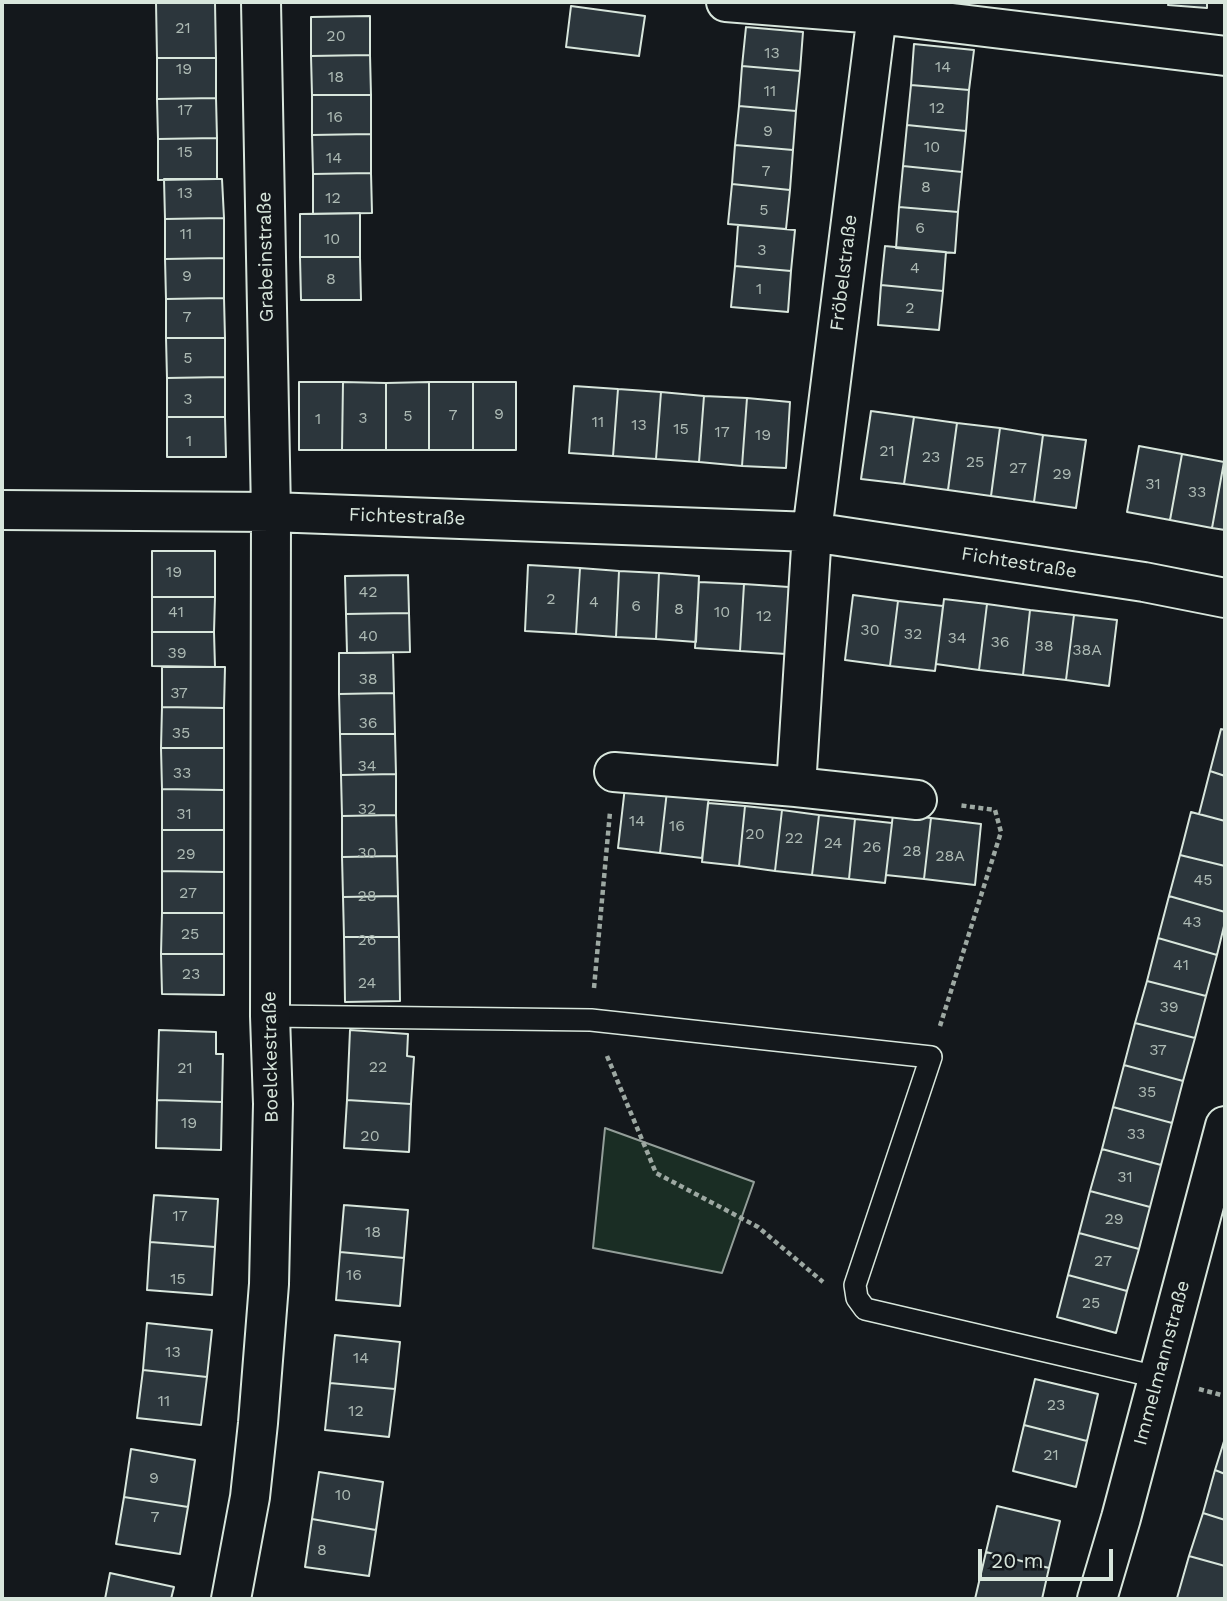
<!DOCTYPE html>
<html>
<head>
<meta charset="utf-8">
<style>
	body { margin:0 }
	#map { position:relative; width:1227px; height:1601px; overflow:hidden; background:#14181c; font-family:"Work Sans",sans-serif }
	canvas { display:block }
	.frame { position:absolute; inset:0; border:4px solid #d8e6dc; pointer-events:none }
	.scale { position:absolute; left:978px; top:1549px; width:135px; height:32px; box-sizing:border-box; border:4px solid #d8e6dc; border-top:0; padding-left:9px; font-size:21px; line-height:24px; white-space:nowrap; color:#d8e6dc; -webkit-text-stroke:5px #14181c; paint-order:stroke }
</style>
</head>
<body>
<div id="map">
<canvas width="1227" height="1601"></canvas>
<div class="frame"></div>
<div class="scale">20 m</div>
</div>
<script>
const ctx = document.querySelector('canvas').getContext('2d');
ctx.lineJoin = 'round';
function fill(path, color) {
  ctx.fillStyle = color;
  ctx.fill(path, 'evenodd');
}
function shape(rows) {
  const path = new Path2D();
  for (const r of rows) {
    path.moveTo(r[0], r[1]);
    for (let i = 2; i < r.length; i += 2) path.lineTo(r[i], r[i + 1]);
  }
  return path;
}
function strokePath(path, color, width, dash) {
  ctx.strokeStyle = color;
  ctx.lineWidth = width;
  ctx.lineCap = dash ? 'butt' : 'round';
  ctx.setLineDash(dash || []);
  ctx.stroke(path);
}
function drawText(font, color, halo, rows, align = 'center') {
  ctx.font = font + ' "Work Sans",sans-serif';
  ctx.lineWidth = 5;
  ctx.setLineDash([]);
  ctx.textBaseline = 'middle';
  ctx.strokeStyle = halo;
  ctx.fillStyle = color;
  for (const [text, x, y, turn = 0] of rows) {
    ctx.save();
    ctx.translate(x, y);
    ctx.rotate((+turn || 0) * Math.PI / 180);
    ctx.textAlign = isNaN(turn) ? turn : align;
    if (halo) ctx.strokeText(text, 0, 0);
    ctx.fillText(text, 0, 0);
    ctx.restore();
  }
}
const green = shape([
	[605,1128,754,1182,722,1273,593,1248,605,1128]
]);
const building = shape([
	[156,2,215,2,216,58,157,58,156,2],
	[1169,2,1207,2,1207,8,1168,5,1169,2],
	[571,6,645,16,639,56,566,47,571,6],
	[370,16,370,55,311,56,311,17,370,16],
	[746,27,803,32,800,71,742,66,746,27],
	[914,44,974,50,969,90,911,85,914,44],
	[370,55,371,95,312,95,311,56,370,55],
	[157,58,216,58,216,98,157,99,157,58],
	[742,66,800,71,796,111,739,106,742,66],
	[911,85,969,90,966,131,907,125,911,85],
	[312,95,371,95,371,134,312,135,312,95],
	[216,98,217,138,158,139,157,99,216,98],
	[739,106,796,111,793,150,735,145,739,106],
	[907,125,966,131,962,172,903,166,907,125],
	[371,134,371,173,313,174,312,135,371,134],
	[217,138,217,179,158,180,158,139,217,138],
	[735,145,793,150,790,190,732,184,735,145],
	[903,166,962,172,958,212,899,207,903,166],
	[371,173,372,213,313,214,313,174,371,173],
	[164,179,222,179,224,218,165,219,164,179],
	[732,184,790,190,786,229,728,224,732,184],
	[899,207,958,212,955,253,896,248,899,207],
	[360,213,360,257,300,257,300,214,360,213],
	[224,218,224,258,165,259,165,219,224,218],
	[738,225,795,230,791,271,735,266,738,225],
	[885,246,946,252,943,291,881,285,885,246],
	[300,257,360,257,361,300,301,300,300,257],
	[224,258,224,298,166,299,165,259,224,258],
	[735,266,791,271,788,312,731,307,735,266],
	[881,285,943,291,939,330,878,325,881,285],
	[224,298,225,338,166,338,166,299,224,298],
	[166,338,225,338,225,377,167,378,166,338],
	[225,377,225,417,167,417,167,378,225,377],
	[299,382,343,382,342,450,299,450,299,382],
	[343,382,386,383,386,450,342,450,343,382],
	[429,382,473,382,473,450,429,450,429,382],
	[429,382,429,450,386,450,386,383,429,382],
	[473,382,516,382,516,450,473,450,473,382],
	[574,386,618,389,613,456,569,453,574,386],
	[618,389,661,392,656,459,613,456,618,389],
	[661,392,704,396,699,462,656,459,661,392],
	[704,396,747,398,742,466,699,462,704,396],
	[747,398,790,402,786,468,742,466,747,398],
	[871,411,914,417,904,484,861,479,871,411],
	[167,417,225,417,226,457,167,457,167,417],
	[914,417,957,423,948,490,904,484,914,417],
	[957,423,1000,428,991,496,948,490,957,423],
	[1000,428,1043,435,1034,502,991,496,1000,428],
	[1043,435,1086,440,1076,508,1034,502,1043,435],
	[1139,446,1182,454,1170,520,1127,512,1139,446],
	[1182,454,1224,462,1212,528,1170,520,1182,454],
	[1224,462,1225,462,1225,530,1212,528,1224,462],
	[152,551,215,551,215,597,152,597,152,551],
	[528,565,580,568,576,634,525,631,528,565],
	[580,568,619,571,616,637,576,634,580,568],
	[619,571,659,573,656,639,616,637,619,571],
	[659,573,699,576,696,642,656,639,659,573],
	[408,575,409,613,346,614,345,576,408,575],
	[699,582,744,584,740,651,695,648,699,582],
	[744,584,789,587,786,654,740,651,744,584],
	[853,595,898,601,890,666,845,660,853,595],
	[152,597,215,597,214,632,152,632,152,597],
	[944,599,987,604,979,670,936,664,944,599],
	[898,601,943,606,935,671,890,666,898,601],
	[987,604,1030,610,1023,675,979,670,987,604],
	[1030,610,1074,615,1066,680,1023,675,1030,610],
	[409,613,410,652,347,653,346,614,409,613],
	[1074,615,1117,620,1109,686,1066,680,1074,615],
	[152,632,214,632,215,667,152,666,152,632],
	[339,653,393,653,394,693,339,694,339,653],
	[162,667,225,667,224,708,162,707,162,667],
	[394,693,395,734,340,734,339,694,394,693],
	[162,707,224,708,224,748,161,748,162,707],
	[1221,729,1225,730,1225,776,1210,771,1221,729],
	[340,734,395,734,396,774,341,775,340,734],
	[161,748,224,748,224,790,162,789,161,748],
	[1210,771,1225,776,1225,821,1199,814,1210,771],
	[396,774,396,815,342,816,341,775,396,774],
	[625,787,667,791,660,853,618,848,625,787],
	[162,789,224,790,224,830,162,830,162,789],
	[667,791,709,796,702,858,660,853,667,791],
	[708,803,745,806,739,866,702,862,708,803],
	[745,806,782,810,775,871,739,866,745,806],
	[782,810,819,815,812,875,775,871,782,810],
	[1191,812,1225,821,1225,866,1180,855,1191,812],
	[893,814,931,818,924,879,886,875,893,814],
	[396,815,397,856,342,857,342,816,396,815],
	[819,815,855,819,849,879,812,875,819,815],
	[931,818,981,824,975,885,924,879,931,818],
	[855,819,892,823,885,883,849,879,855,819],
	[162,830,224,830,224,872,162,871,162,830],
	[1180,855,1225,866,1225,912,1169,896,1180,855],
	[397,856,398,896,343,897,342,857,397,856],
	[162,871,224,872,224,913,162,913,162,871],
	[398,896,399,937,344,937,343,897,398,896],
	[1169,896,1225,912,1225,922,1217,955,1158,938,1169,896],
	[162,913,224,913,224,954,161,954,162,913],
	[344,937,399,937,400,1001,345,1002,344,937],
	[1158,938,1217,955,1206,996,1147,981,1158,938],
	[161,954,224,954,224,995,162,994,161,954],
	[1147,981,1206,996,1195,1038,1135,1023,1147,981],
	[1135,1023,1195,1038,1183,1081,1124,1065,1135,1023],
	[159,1030,216,1032,216,1054,223,1054,222,1102,157,1100,159,1030],
	[350,1030,408,1034,407,1056,414,1057,411,1104,347,1100,350,1030],
	[1124,1065,1183,1081,1172,1123,1113,1107,1124,1065],
	[157,1100,222,1102,221,1150,156,1148,157,1100],
	[347,1100,411,1104,409,1152,344,1148,347,1100],
	[1113,1107,1172,1123,1161,1165,1102,1149,1113,1107],
	[1102,1149,1161,1165,1150,1207,1090,1191,1102,1149],
	[1090,1191,1150,1207,1139,1249,1079,1233,1090,1191],
	[154,1195,218,1199,215,1247,150,1242,154,1195],
	[344,1205,408,1210,404,1258,340,1252,344,1205],
	[1079,1233,1139,1249,1127,1291,1068,1275,1079,1233],
	[150,1242,215,1247,212,1295,147,1290,150,1242],
	[340,1252,404,1258,400,1306,336,1300,340,1252],
	[1068,1275,1127,1291,1116,1333,1057,1317,1068,1275],
	[147,1323,212,1330,207,1377,143,1370,147,1323],
	[335,1335,400,1342,395,1389,330,1383,335,1335],
	[143,1370,207,1377,201,1425,137,1418,143,1370],
	[1035,1379,1098,1394,1087,1441,1024,1425,1035,1379],
	[330,1383,395,1389,389,1437,325,1430,330,1383],
	[1024,1425,1087,1441,1076,1487,1013,1471,1024,1425],
	[1225,1438,1225,1474,1215,1470,1225,1438],
	[131,1449,195,1460,188,1507,124,1497,131,1449],
	[1215,1470,1225,1474,1225,1520,1203,1513,1215,1470],
	[319,1472,383,1482,376,1530,312,1519,319,1472],
	[124,1497,188,1507,180,1554,116,1544,124,1497],
	[997,1506,1060,1521,1049,1568,986,1552,997,1506],
	[1203,1513,1225,1520,1225,1566,1189,1556,1203,1513],
	[312,1519,376,1530,369,1576,305,1567,312,1519],
	[986,1552,1049,1568,1042,1599,975,1599,986,1552],
	[1189,1556,1225,1566,1225,1599,1182,1599,1177,1598,1189,1556],
	[110,1573,174,1587,171,1599,105,1599,110,1573]
]);
const path = shape([
	[594,988,610,812],
	[940,1026,1001,832,995,810,958,805],
	[607,1056,656,1173,758,1227,823,1282],
	[1199,1389,1225,1396]
]);
const service = shape([
	[270,1016,591,1020,931,1057,855,1285,857,1298,865,1309,1157,1377]
]);
const minor = shape([
	[726,2,877,14,1225,56],
	[2,510,271,512,812,532,1144,582,1225,598],
	[614,772,796,787,917,800],
	[796,787,812,532,877,14],
	[231,1599,250,1497,258,1423,269,1284,273,1104,270,1016,271,512,261,2],
	[1097,1599,1121,1518,1225,1126]
]);
const numberNames = [
	["21",183,28],
	["20",336,36],
	["13",772,53],
	["14",943,67],
	["19",184,69],
	["18",336,77],
	["11",770,91],
	["12",937,108],
	["17",185,110],
	["16",335,117],
	["9",768,131],
	["10",932,147],
	["15",185,152],
	["14",334,158],
	["7",766,171],
	["8",926,187],
	["13",185,193],
	["12",333,198],
	["5",764,210],
	["6",920,228],
	["11",186,234],
	["10",332,239],
	["3",762,250],
	["4",915,268],
	["9",187,276],
	["8",331,279],
	["1",759,289],
	["2",910,308],
	["7",187,317],
	["5",188,358],
	["3",188,399],
	["9",499,414],
	["7",453,415],
	["5",408,416],
	["3",363,418],
	["1",318,419],
	["11",598,422],
	["13",639,425],
	["15",681,429],
	["17",722,432],
	["19",763,435],
	["1",189,441],
	["21",887,451],
	["23",931,457],
	["25",975,462],
	["27",1018,468],
	["29",1062,474],
	["31",1153,484],
	["33",1197,492],
	["19",174,572],
	["42",368,592],
	["2",551,599],
	["4",594,602],
	["6",636,606],
	["8",679,609],
	["41",176,612],
	["10",722,612],
	["12",764,616],
	["30",870,630],
	["32",913,634],
	["40",368,636],
	["34",957,638],
	["36",1000,642],
	["38",1044,646],
	["38A",1087,650],
	["39",177,653],
	["38",368,679],
	["37",179,693],
	["36",368,723],
	["35",181,733],
	["34",367,766],
	["33",182,773],
	["32",367,809],
	["31",184,814],
	["14",637,821],
	["16",677,826],
	["20",755,834],
	["22",794,838],
	["24",833,843],
	["26",872,847],
	["28",912,851],
	["30",367,853],
	["29",186,854],
	["28A",950,856],
	["45",1203,880],
	["27",188,893],
	["28",367,896],
	["43",1192,922],
	["25",190,934],
	["26",367,940],
	["41",1181,965],
	["23",191,974],
	["24",367,983],
	["39",1169,1007],
	["37",1158,1050],
	["22",378,1067],
	["21",185,1068],
	["35",1147,1092],
	["19",189,1123],
	["33",1136,1134],
	["20",370,1136],
	["31",1125,1177],
	["17",180,1216],
	["29",1114,1219],
	["18",373,1232],
	["27",1103,1261],
	["16",354,1275],
	["15",178,1279],
	["25",1091,1303],
	["13",173,1352],
	["14",361,1358],
	["11",164,1401],
	["23",1056,1405],
	["12",356,1411],
	["21",1051,1455],
	["9",154,1478],
	["10",343,1495],
	["7",155,1517],
	["8",322,1550]
];
const streetNames = [
	["Grabeinstraße",266,257,-91],
	["Fröbelstraße",844,273,-83],
	["Fichtestraße",407,517,2],
	["Fichtestraße",1019,563,9],
	["Boelckestraße",271,1057,-91],
	["Immelmannstraße",1162,1363,-75]
];
fill(green, '#1a2d24');
strokePath(green, '#939e99', 2);
fill(building, '#2c363c');
strokePath(building, '#d8e6dc', 2);
strokePath(service, '#d8e6dc', 24);
strokePath(minor, '#d8e6dc', 42);
strokePath(path, '#9da8a2', 4.5, [5, 3.5]);
strokePath(service, '#14181c', 21);
strokePath(minor, '#14181c', 38);
drawText('16px', '#adbab4', null, numberNames);
drawText('19px', '#d8e6dc', '#14181c', streetNames);
</script>
</body>
</html>
